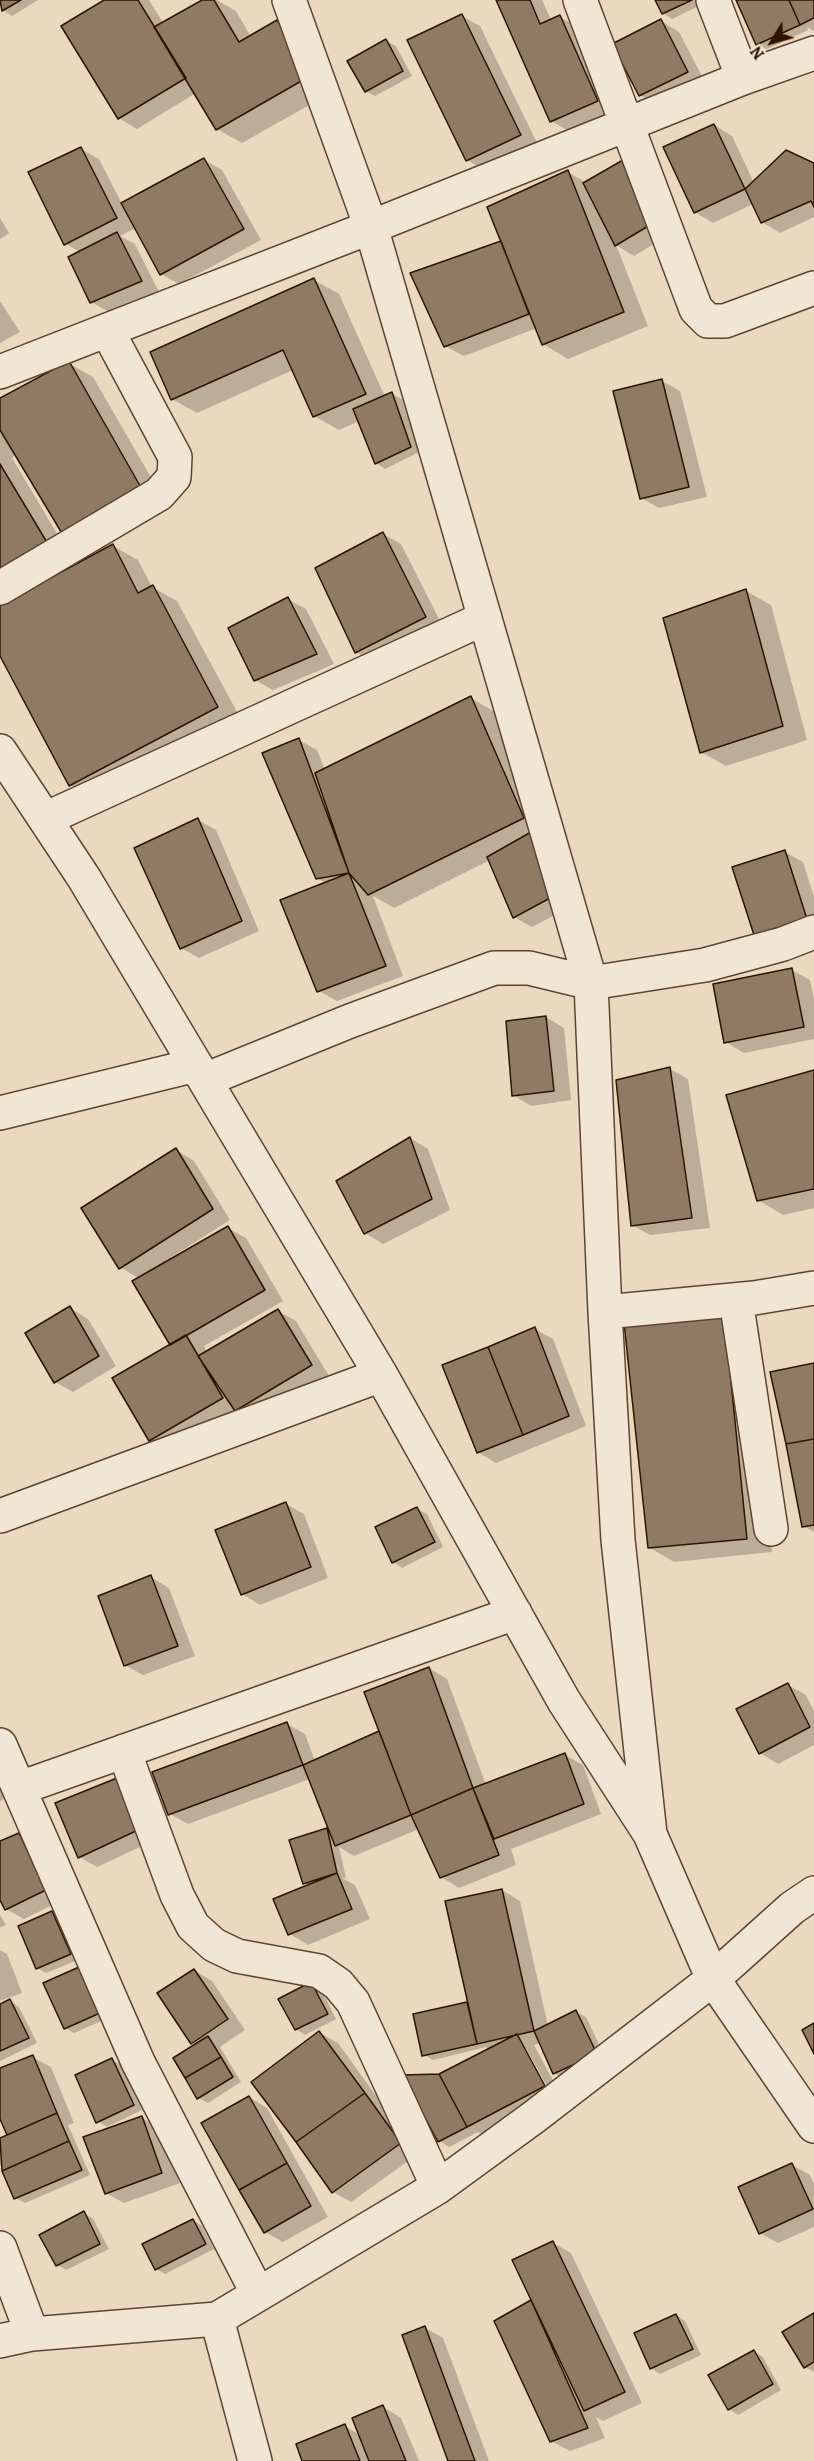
<!DOCTYPE html>
<html>
<head>
<meta charset="utf-8">
<style>
	body { margin:0 }
	#map { position:relative; width:814px; height:2461px; overflow:hidden; background:#ead9be; font-family:Alegreya,serif }
	canvas { display:block }
	.north { position:absolute; left:742px; top:12px; width:60px; height:60px; -webkit-text-stroke:4px #f1e6d5; paint-order:stroke; rotate:233deg; font-size:16px; font-weight:700; line-height:24px; text-align:center; color:#2f1400 }
	.north::after { content:''; display:block; margin:auto; width:21px; height:27px; background:#2f1400; clip-path:polygon(50% 0,100% 100%,50% 72%,0 100%) }
</style>
</head>
<body>
<div id="map">
<canvas width="814" height="2461"></canvas>
<div class="north">N</div>
</div>
<script>
const ctx = document.querySelector('canvas').getContext('2d');
ctx.lineJoin = 'round';
function fill(path, color) {
  ctx.fillStyle = color;
  ctx.fill(path, 'evenodd');
}
function shape(rows) {
  const path = new Path2D();
  for (const r of rows) {
    path.moveTo(r[0], r[1]);
    for (let i = 2; i < r.length; i += 2) path.lineTo(r[i], r[i + 1]);
  }
  return path;
}
function strokePath(path, color, width, dash) {
  ctx.strokeStyle = color;
  ctx.lineWidth = width;
  ctx.lineCap = dash ? 'butt' : 'round';
  ctx.setLineDash(dash || []);
  ctx.stroke(path);
}
const shadow = shape([
	[0,0,38,0,12,16,3,10],
	[107,0,149,0,163,23,205,0,217,0,236,11,251,37,277,21,302,36,334,91,242,143,217,129,196,93,137,129,119,118],
	[498,0,542,0,551,20,560,17,578,27,615,111,569,131,551,121],
	[657,0,711,0,672,19,663,13],
	[737,0,814,0,814,31,807,27,808,30,767,49,757,44],
	[462,16,480,26,538,145,485,170,467,160],
	[661,21,679,32,705,82,658,106,640,95],
	[386,41,396,46,412,76,375,96,366,91],
	[714,125,732,136,754,183,814,164,814,217,780,233,762,222,753,204,713,223,695,212],
	[81,149,99,159,122,204,204,160,222,170,261,240,179,284,161,274,136,228,120,236,135,244,159,292,109,312,91,302,80,252,66,244],
	[568,172,672,233,634,256,616,245,648,326,568,359,543,344,537,328,464,356,445,346,500,243],
	[0,218,9,233,0,239],
	[314,280,339,294,385,397,392,394,402,399,419,452,385,469,376,463,359,421,339,430,314,416,293,370,197,413,172,399],
	[0,301,20,332,0,343],
	[68,363,93,377,167,505,16,454,12,458,72,559,0,602,0,399],
	[662,381,680,391,707,497,659,508,641,498],
	[383,534,401,544,443,627,374,663,356,652],
	[113,546,138,560,152,587,177,601,242,721,95,799,70,785,0,653,0,607],
	[746,591,771,605,807,740,726,766,701,752],
	[287,599,306,609,334,664,273,690,255,680],
	[471,698,495,712,570,907,532,927,514,917,490,860,394,908,373,896,403,976,337,1001,319,991,326,883,317,878,299,740,317,750,325,770],
	[198,820,216,830,259,931,199,958,181,948],
	[785,852,803,862,814,897,814,932,755,934],
	[792,970,810,980,814,999,814,1039,744,1053,726,1042],
	[546,1017,564,1028,571,1100,531,1106,513,1095,508,1022],
	[670,1069,688,1079,710,1228,650,1235,632,1225],
	[814,1071,814,1208,783,1215,758,1200],
	[410,1138,428,1149,450,1210,383,1244,365,1233],
	[176,1150,194,1161,230,1220,167,1260,168,1262,228,1228,246,1238,283,1301,204,1346,207,1353,278,1311,296,1321,329,1376,254,1421,237,1411,168,1451,150,1440,172,1346,140,1279,120,1267],
	[70,1308,88,1319,116,1366,73,1392,55,1382],
	[626,1324,748,1328,772,1552,674,1562,650,1548],
	[535,1329,553,1339,586,1426,496,1463,478,1452],
	[814,1364,814,1532,803,1526],
	[286,1504,304,1514,328,1578,260,1605,242,1594],
	[417,1509,427,1514,443,1547,402,1568,393,1562],
	[151,1577,169,1588,195,1656,143,1675,125,1665],
	[429,1668,447,1679,486,1785,565,1755,583,1765,601,1814,511,1849,516,1865,459,1888,441,1877,419,1829,354,1856,339,1847,346,1878,342,1878,355,1885,370,1919,308,1945,290,1934,310,1886,304,1882,327,1830,331,1832,310,1779,188,1824,170,1814,287,1724,305,1734,315,1761,381,1732],
	[788,1685,806,1695,814,1711,814,1745,778,1764,760,1753],
	[0,1773,11,1795,0,1801],
	[117,1780,155,1840,97,1867,79,1857],
	[19,1834,37,1845,63,1900,24,1919,6,1909,0,1897,0,1843],
	[502,1890,520,1901,548,2026,576,2012,586,2017,606,2059,564,2079,554,2073,541,2043,534,2045,562,2097,487,2137,478,2132,449,2147,440,2141,404,2076,440,2075,490,2050,486,2047,433,2060,424,2055,467,2004,470,2006],
	[526,2048,550,2092,547,2094,524,2051],
	[52,1913,61,1918,80,1959,46,1973,37,1968],
	[0,1915,6,1925,0,1928],
	[0,1950,7,1954,22,1993,0,2001],
	[194,1970,212,1981,245,2030,220,2047,241,2082,208,2103,198,2098,197,2045,192,2042],
	[45,1984,108,2018,74,2033,65,2028],
	[311,1984,321,1989,336,2019,305,2035,296,2029],
	[10,2001,19,2007,37,2043,0,2061,0,2006],
	[320,2033,338,2043,418,2154,351,2202,333,2192],
	[32,2057,51,2067,74,2123,68,2125,90,2175,25,2203,15,2198,0,2164,0,2139,9,2135,0,2115,0,2070],
	[112,2060,121,2065,142,2110,107,2127,98,2121],
	[249,2097,267,2108,328,2217,283,2242,265,2232],
	[141,2117,159,2128,180,2183,124,2203,106,2193],
	[792,2165,810,2175,814,2184,814,2227,778,2243,760,2233],
	[84,2213,93,2219,109,2249,66,2270,57,2265],
	[193,2220,202,2226,214,2249,165,2274,156,2269],
	[553,2243,571,2253,642,2403,603,2421,596,2417,605,2438,570,2451,551,2441,496,2322,533,2301],
	[676,2315,685,2321,701,2355,660,2374,651,2368],
	[814,2315,814,2372,805,2367],
	[425,2328,443,2338,489,2461,450,2461],
	[754,2351,763,2357,781,2390,738,2415,729,2409,710,2376],
	[383,2407,401,2418,419,2461,304,2461,345,2426,360,2435]
]);
const building = shape([
	[0,0,21,0,2,11,0,0],
	[104,0,138,0,186,78,118,119,61,26,104,0],
	[202,0,214,0,239,42,277,20,310,76,216,130,154,27,202,0],
	[496,0,530,0,540,24,560,15,598,101,550,122,496,0],
	[655,0,692,0,662,14,655,0],
	[736,0,789,0,800,25,756,45,736,0],
	[789,0,814,0,814,18,800,25,789,0],
	[462,14,521,135,466,161,407,40,462,14],
	[661,19,688,72,639,96,612,44,661,19],
	[386,39,403,71,365,92,347,61,386,39],
	[714,124,745,189,694,213,663,147,714,124],
	[81,147,117,218,64,245,28,172,81,147],
	[786,150,814,163,814,207,811,201,761,223,745,189,786,150],
	[204,158,244,229,160,275,121,203,204,158],
	[623,160,655,222,615,246,583,183,623,160],
	[568,170,624,312,542,345,487,207,568,170],
	[117,232,142,281,90,303,68,257,117,232],
	[501,241,529,314,444,347,410,273,501,241],
	[314,278,366,394,313,417,283,350,171,400,150,352,314,278],
	[69,361,143,491,63,535,0,430,0,398,69,361],
	[662,379,689,487,640,499,613,391,662,379],
	[392,392,411,447,375,464,353,409,392,392],
	[0,464,48,544,0,573,0,464],
	[383,532,426,617,355,653,315,568,383,532],
	[113,544,138,593,153,585,218,707,69,786,0,656,0,605,113,544],
	[746,589,783,726,700,753,663,618,746,589],
	[288,597,317,654,254,681,228,628,288,597],
	[471,696,524,818,368,895,349,873,315,773,471,696],
	[299,738,349,873,316,879,262,753,299,738],
	[198,818,242,921,180,949,134,848,198,818],
	[531,832,552,897,513,918,487,857,531,832],
	[785,850,807,919,754,935,732,867,785,850],
	[349,873,386,966,317,992,280,900,349,873],
	[792,968,804,1027,724,1043,713,984,792,968],
	[546,1016,554,1091,512,1096,506,1021,546,1016],
	[670,1067,692,1218,631,1226,616,1080,670,1067],
	[814,1070,814,1189,757,1201,726,1095,814,1070],
	[410,1137,432,1199,364,1234,336,1181,410,1137],
	[176,1148,213,1209,119,1269,81,1208,176,1148],
	[228,1226,265,1290,170,1345,132,1281,228,1226],
	[70,1306,99,1356,54,1383,25,1333,70,1306],
	[278,1309,312,1365,235,1411,198,1356,278,1309],
	[724,1313,747,1539,648,1548,624,1323,724,1313],
	[535,1327,569,1416,523,1435,488,1347,535,1327],
	[186,1335,223,1398,149,1441,112,1378,186,1335],
	[488,1347,523,1435,477,1453,442,1365,488,1347],
	[814,1363,814,1439,786,1444,770,1372,814,1363],
	[814,1439,814,1525,802,1527,786,1444,814,1439],
	[286,1502,311,1567,241,1595,215,1530,286,1502],
	[417,1507,435,1542,392,1563,375,1527,417,1507],
	[151,1575,178,1646,124,1666,98,1596,151,1575],
	[429,1667,473,1788,411,1815,364,1692,429,1667],
	[788,1683,810,1727,759,1754,736,1709,788,1683],
	[287,1722,303,1765,168,1815,152,1772,287,1722],
	[379,1731,411,1815,335,1846,303,1765,379,1731],
	[565,1753,584,1804,494,1839,473,1788,565,1753],
	[117,1778,138,1830,78,1858,55,1803,117,1778],
	[473,1788,499,1855,440,1878,411,1815,473,1788],
	[327,1828,337,1873,303,1884,289,1840,327,1828],
	[19,1833,46,1890,5,1910,0,1900,0,1841,19,1833],
	[337,1873,352,1909,288,1935,273,1899,337,1873],
	[502,1889,534,2031,477,2044,445,1901,502,1889],
	[52,1911,71,1954,36,1969,18,1926,52,1911],
	[79,1967,100,2013,64,2029,43,1983,79,1967],
	[194,1969,228,2019,191,2044,157,1993,194,1969],
	[311,1982,328,2014,295,2030,278,1999,311,1982],
	[10,1999,29,2038,0,2051,0,2004,10,1999],
	[467,2002,477,2044,422,2056,413,2014,467,2002],
	[576,2010,597,2054,553,2074,534,2031,576,2010],
	[814,2023,814,2054,802,2030,814,2023],
	[319,2031,365,2093,296,2142,251,2082,319,2031],
	[517,2034,545,2086,467,2127,439,2074,517,2034],
	[208,2036,221,2057,185,2078,173,2058,208,2036],
	[33,2055,57,2113,7,2135,0,2119,0,2068,33,2055],
	[221,2057,233,2077,197,2099,185,2078,221,2057],
	[112,2058,134,2105,96,2123,75,2075,112,2058],
	[439,2074,467,2127,438,2142,402,2075,439,2074],
	[365,2093,401,2143,332,2193,296,2142,365,2093],
	[249,2096,287,2163,239,2190,201,2123,249,2096],
	[57,2113,69,2141,2,2171,0,2138,57,2113],
	[142,2116,162,2173,105,2194,83,2137,142,2116],
	[69,2141,82,2170,14,2199,2,2171,69,2141],
	[287,2163,311,2206,264,2233,239,2190,287,2163],
	[792,2163,813,2209,759,2234,738,2187,792,2163],
	[84,2211,100,2244,56,2266,39,2235,84,2211],
	[193,2219,206,2244,155,2270,142,2244,193,2219],
	[553,2241,625,2392,584,2411,512,2260,553,2241],
	[531,2300,588,2428,550,2442,494,2321,531,2300],
	[814,2313,814,2362,804,2368,782,2332,814,2313],
	[676,2314,693,2349,650,2369,634,2333,676,2314],
	[425,2326,475,2461,448,2461,402,2335,425,2326],
	[754,2350,773,2384,728,2410,708,2375,754,2350],
	[383,2405,406,2461,369,2461,352,2418,383,2405],
	[345,2424,360,2461,302,2461,296,2444,345,2424]
]);
const street = shape([
	[289,0,371,227,591,983,605,1312,618,1540,650,1834],
	[580,0,696,309,708,321,725,321,814,288],
	[713,0,743,78],
	[0,372,371,227,743,78,814,53],
	[0,588,159,494,174,477,175,457,107,330],
	[0,751,84,878,381,1375,564,1701,650,1834,713,1979,814,2126],
	[45,819,485,618],
	[205,1080,350,1021,494,968,529,968,591,983,705,965,783,944,814,932],
	[0,1113,196,1065],
	[736,1300,771,1529],
	[605,1312,754,1298,814,1288],
	[0,1516,381,1375],
	[0,1745,138,2062,258,2294],
	[124,1751,177,1895,193,1926,214,1945,237,1956,319,1971,338,1984,353,2002,438,2187],
	[20,1788,515,1613],
	[0,2248,32,2334],
	[217,2319,255,2461],
	[0,2341,32,2334,217,2319,438,2187,534,2117,713,1979,792,1908,814,1893]
]);
fill(shadow, '#0003');
fill(building, '#907a63');
strokePath(building, '#2f1400', 1.5);
strokePath(street, '#5e4530', 36);
strokePath(street, '#f1e6d5', 33);
</script>
</body>
</html>
